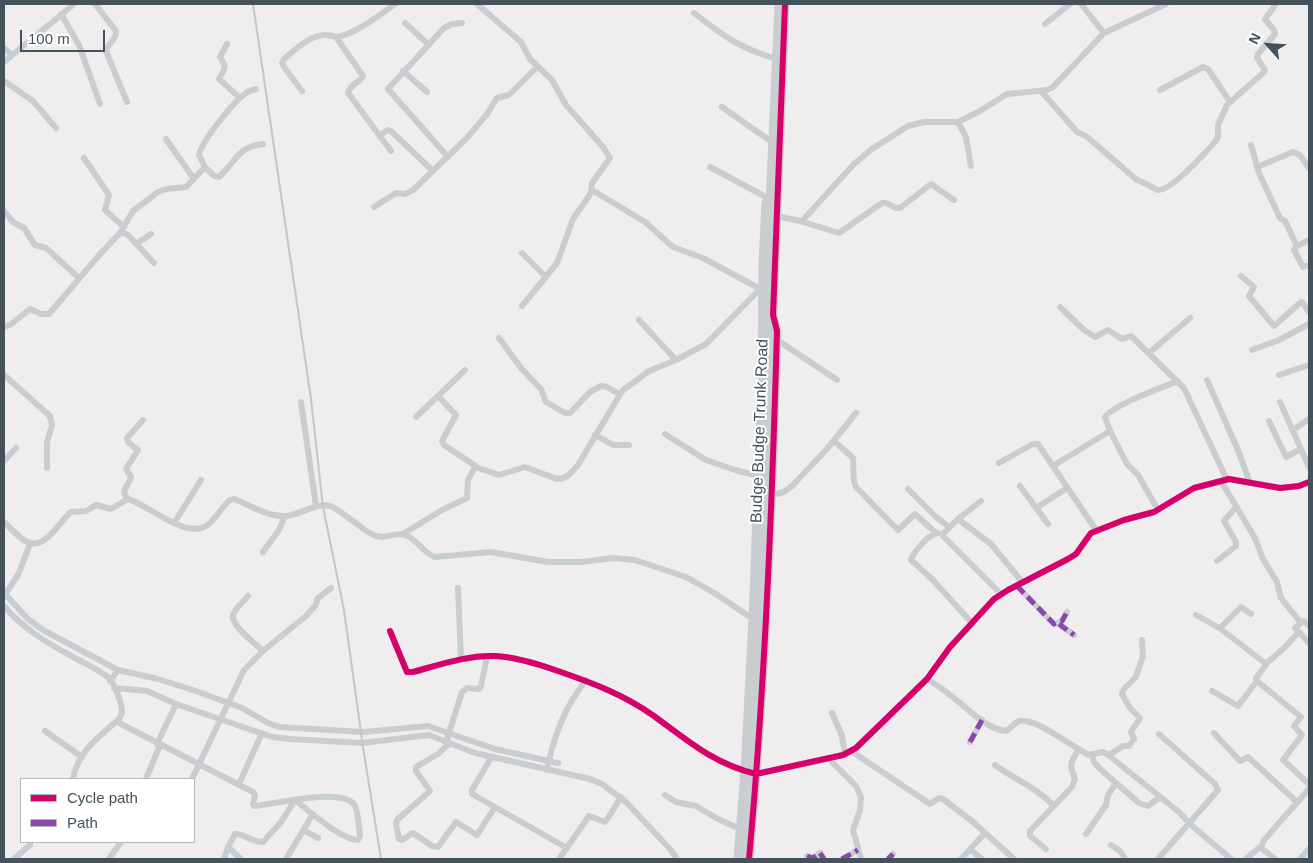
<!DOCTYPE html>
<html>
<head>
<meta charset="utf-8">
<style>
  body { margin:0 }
  #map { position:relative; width:1313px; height:863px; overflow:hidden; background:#efeded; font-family:Arial,sans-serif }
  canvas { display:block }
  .frame { position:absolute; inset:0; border:5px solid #43525c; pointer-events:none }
  .legend { position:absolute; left:20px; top:778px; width:175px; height:65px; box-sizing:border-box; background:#fff; border:1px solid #b4babe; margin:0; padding:6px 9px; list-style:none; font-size:15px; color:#43525c }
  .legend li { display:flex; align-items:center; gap:10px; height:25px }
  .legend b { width:25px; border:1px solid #b4babe }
  .north { position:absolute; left:1243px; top:20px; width:50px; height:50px; -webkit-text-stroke:4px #fff; paint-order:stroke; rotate:296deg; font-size:14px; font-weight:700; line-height:20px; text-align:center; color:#43525c }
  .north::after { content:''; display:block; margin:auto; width:18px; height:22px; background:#43525c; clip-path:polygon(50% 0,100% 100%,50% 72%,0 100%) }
  .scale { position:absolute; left:20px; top:30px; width:85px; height:22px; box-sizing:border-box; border:2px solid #43525c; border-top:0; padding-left:6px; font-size:15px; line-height:18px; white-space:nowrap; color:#43525c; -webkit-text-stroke:4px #fff; paint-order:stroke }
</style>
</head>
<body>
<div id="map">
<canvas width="1313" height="863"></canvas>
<div class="frame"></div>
<ul class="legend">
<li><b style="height:6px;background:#d6006c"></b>Cycle path</li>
<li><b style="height:6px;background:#8e44ad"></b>Path</li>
</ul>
<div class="north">N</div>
<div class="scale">100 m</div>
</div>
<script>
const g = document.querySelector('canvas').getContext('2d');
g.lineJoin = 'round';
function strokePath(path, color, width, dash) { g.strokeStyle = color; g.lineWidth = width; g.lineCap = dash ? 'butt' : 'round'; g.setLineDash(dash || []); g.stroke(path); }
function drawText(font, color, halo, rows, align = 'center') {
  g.font = font + ' Arial,sans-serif'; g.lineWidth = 4; g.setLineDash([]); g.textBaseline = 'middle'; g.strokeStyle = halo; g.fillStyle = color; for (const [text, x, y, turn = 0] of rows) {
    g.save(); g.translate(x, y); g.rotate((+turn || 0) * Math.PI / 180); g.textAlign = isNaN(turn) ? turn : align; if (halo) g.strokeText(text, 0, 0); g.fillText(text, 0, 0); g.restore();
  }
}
strokePath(new Path2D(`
  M95 4 116 31C117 39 108 43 106 51L127 102
  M477 4 521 42 530 59 552 80 566 105 603 147 610 158 592 183 591 193 573 219 557 263 522 306
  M1081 4 1104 33
  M694 13C722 35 738 47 773 58
  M61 14 79 45 100 104
  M405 23 428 44
  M1045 24 1070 4
  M336 37C354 35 380 15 395 4
  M227 44 220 57C228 70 225 66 219 79L240 98
  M4 48 12 55
  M4 62 74 4
  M403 71 427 92
  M4 81 33 101 56 128
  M1160 90 1203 67 1208 69 1230 102
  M302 91 284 67 282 63 284 59C299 47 314 29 336 37L363 76C359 83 350 84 348 93L391 151
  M1041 91 1077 132 1086 136 1137 180C1145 182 1155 190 1158 190 1171 191 1206 152 1215 142L1218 137V125L1227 105 1264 72 1265 70 1257 58 1258 54 1275 34 1274 30 1265 19 1276 4
  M722 107 769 140
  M958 122 966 137 971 166
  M380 135 388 130 391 131 433 171
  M166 139 194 179
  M1251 145 1259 173 1280 218 1285 221 1297 246 1294 250 1303 267 1309 265
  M448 157 388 89 444 28 452 24 462 23
  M84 158 109 195 105 210 124 227
  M205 167 214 176 219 177C236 162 237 147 263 144
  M710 167 766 197
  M1257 167 1293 152 1300 155 1309 168
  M592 190 645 222 673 247 703 258 762 290
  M374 207 396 193 405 194 413 190 466 139 487 114 497 98 509 95 537 67
  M4 211 13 222 24 228 35 245 46 248 79 278
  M776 216 800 221 803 220 853 165 872 149 908 126 924 122H958L980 111 1007 94 1048 90 1053 87 1104 33 1166 4
  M800 221 839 233 882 203C889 201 892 209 900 208L931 184 954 200
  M120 233 133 211 158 192 167 189 186 187 205 167 199 155C202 141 233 102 245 94 248 91 252 90 256 89
  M136 244 151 234
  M1297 246 1309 240
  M522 253 546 277
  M1241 276 1254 287 1249 296 1274 326 1301 302 1303 303 1309 312
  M1060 307 1084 330 1095 337 1108 330 1122 339 1131 336 1184 388 1227 480
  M639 320 676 360
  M4 327 10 325 30 309 41 314H49L101 253 120 233H124L128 235 154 263
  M499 338 521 368 541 389 546 402 565 413H570L590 392 601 386 607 387 619 394
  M777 340 837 380
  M1252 350 1279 340 1309 324
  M1149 353 1190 318
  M465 370 438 396 456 415 442 441 444 445 477 467
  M4 375 50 416 52 425 47 442V468
  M1279 375 1309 365
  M1207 380 1238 450 1250 483
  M301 402 316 506
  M1280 402 1309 467
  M416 417 438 396
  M1269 421 1286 457 1301 449
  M1293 430 1309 419
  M665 434 706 460 735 470 759 476
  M595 435 613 445H629
  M834 441 853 458C854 466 852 481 856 487L898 530 915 514 936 533
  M4 461 16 448
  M999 463 1033 444H1038L1096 530
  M1053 466 1110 431
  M1221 481 1255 538 1263 559 1277 582 1281 598 1301 623 1295 628 1309 643
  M1020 486 1048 524
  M908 489 935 516 949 527
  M772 495 784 492 792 486 827 449 856 413
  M128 499C119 489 129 487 131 477L126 469 138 450 128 442 127 438 143 420
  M981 501 958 519 942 535 1001 594
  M1036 508 1067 488
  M1158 510 1138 475 1127 464 1110 431 1105 417C1115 404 1161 388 1178 381
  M958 519 991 544 1023 583
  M4 522C23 540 33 556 55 530 60 524 65 517 71 512L86 511 96 505 111 509 128 499C147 504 185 539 206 526 216 520 221 507 230 500L235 499C250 506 269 517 286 516 299 515 318 502 330 506 336 507 360 527 368 532 386 543 392 531 405 535 417 539 423 553 435 557L491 552 548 562H582L613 558 635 560 686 577 716 594 753 619
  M174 523 201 480
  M938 533C929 534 914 551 911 560L932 579 971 622
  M403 534 442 510 467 498 468 480 475 467 499 475 525 467 557 479C567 479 572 472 578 465L622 391 649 371 676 360 706 344 760 289
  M263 552 279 530 285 516
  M1217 561 1236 546V542L1224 521 1236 507
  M1017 586 1054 624 1062 621 1067 612
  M458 588 461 659
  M5 594 28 619 43 630 118 670
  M4 596 18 575 30 544
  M248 596C244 601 235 608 233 615 230 625 256 644 263 651
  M4 606C23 629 49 644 75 658 86 664 100 670 109 678 115 685 121 701 122 711 122 715 120 718 117 721L121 724 253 792 255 795 253 804 254 806C275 804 337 788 353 803 358 807 359 829 360 836L358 840C340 839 309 811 295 800L281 822 263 842C251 842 245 834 235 834L228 847 224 859
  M1196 615 1221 629 1266 664
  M1301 623 1304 621 1309 626
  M1059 624 1074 635
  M1220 628 1241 607 1251 614
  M390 631 407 672H413C439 665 467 655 495 656 515 657 535 663 555 670 590 682 623 694 654 716 688 741 714 764 756 774L843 755 856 748 927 679 950 647 994 599 1008 590 1068 559 1076 554 1091 533 1124 520 1154 512 1194 488 1229 479 1280 488 1299 486 1309 482
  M927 679C935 684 943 689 950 695 967 707 985 729 1006 731 1010 729 1014 723 1019 721 1036 717 1073 748 1089 755L1103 752 1107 754 1179 812 1190 824 1231 859
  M110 681 118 670 158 679 196 691 242 708 268 723 279 727 364 732 428 726 495 749 558 763
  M1257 681 1301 717 1294 726 1302 735 1283 760 1309 784
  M114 688 147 691 176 704 272 737 290 739 362 743 429 735 475 753 590 779 602 784 625 801 671 850 677 859
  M1212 691 1238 706 1257 681 1256 678 1268 662 1283 649 1299 632
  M832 713 842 736 845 754
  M45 731 82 757
  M1214 733 1240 761 1248 757 1297 802
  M446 742 462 692 467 688 479 689 481 686 487 657
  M970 742 982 720
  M450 743 438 754 416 767V771L430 791 397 820 396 824 399 839 402 840 413 833 432 846 438 847 456 822 477 835 495 807
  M157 744 176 704
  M851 751 930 804 939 798 943 799 973 822 1014 859
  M1092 755 1094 762 1099 768 1139 803 1148 806 1160 797
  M1109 755 1123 746H1129L1134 739 1131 732 1140 718 1130 708 1122 694 1124 689 1136 677 1143 656 1142 640
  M491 758 472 790V794L567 848
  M829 759 856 786 861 797 860 810 853 830 861 859
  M548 764C556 731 565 707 586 680
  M995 765C1014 779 1037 788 1053 805
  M73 779C77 753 98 737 117 721
  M146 779 160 745
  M192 779 244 670 263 651 306 616 315 606 318 598 331 588
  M239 784 262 733
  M665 795 676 802 696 806 718 819 740 829
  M303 830 318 838
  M1086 834 1106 805 1108 795 1116 783
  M1111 845 1121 852 1125 859
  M228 847 241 859
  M1261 847 1264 840 1309 789
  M970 849 982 859
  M1046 849 1030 836V831L1072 787 1075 779C1069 764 1070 763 1079 749
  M807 856 813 858 820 853 824 859
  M14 859 30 845V842
  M109 859 121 842
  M286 859 313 814
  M559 859 589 816 605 822 608 818 621 797
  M842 859 858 850
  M888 859 893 854
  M961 859 985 833
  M1158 859 1218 790 1215 784 1159 734
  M1246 859 1260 847 1275 859
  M1300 859 1309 849`), '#c9cdcf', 6);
strokePath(new Path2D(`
  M738 859 745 771 753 619 762 382 763 265 766 203
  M749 859C765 684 772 507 777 331L773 315 785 4`), '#c9cdcf', 9);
strokePath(new Path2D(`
  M253 4 311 399 323 507 344 610 363 747 381 859`), '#c4c6c8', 2);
strokePath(new Path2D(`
  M743 859C759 687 763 513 769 340L767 319 769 226 779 4`), '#caced1', 9);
strokePath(new Path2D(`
  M1017 586 1054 624 1062 621 1067 612
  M1059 624 1074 635
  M970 742 982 720
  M807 856 813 858 820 853 824 859
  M842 859 858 850
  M888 859 893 854`), '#8e44ad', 5, [10, 5]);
strokePath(new Path2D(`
  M390 631 407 672H413C439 665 467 655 495 656 515 657 535 663 555 670 590 682 623 694 654 716 688 741 714 764 756 774L843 755 856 748 927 679 950 647 994 599 1008 590 1068 559 1076 554 1091 533 1124 520 1154 512 1194 488 1229 479 1280 488 1299 486 1309 482
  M749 859C765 684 772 507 777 331L773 315 785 4`), '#d6006c', 6);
drawText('16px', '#43525c', '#fff', [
  ["Budge Budge Trunk Road",760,431,-88]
]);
</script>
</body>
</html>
